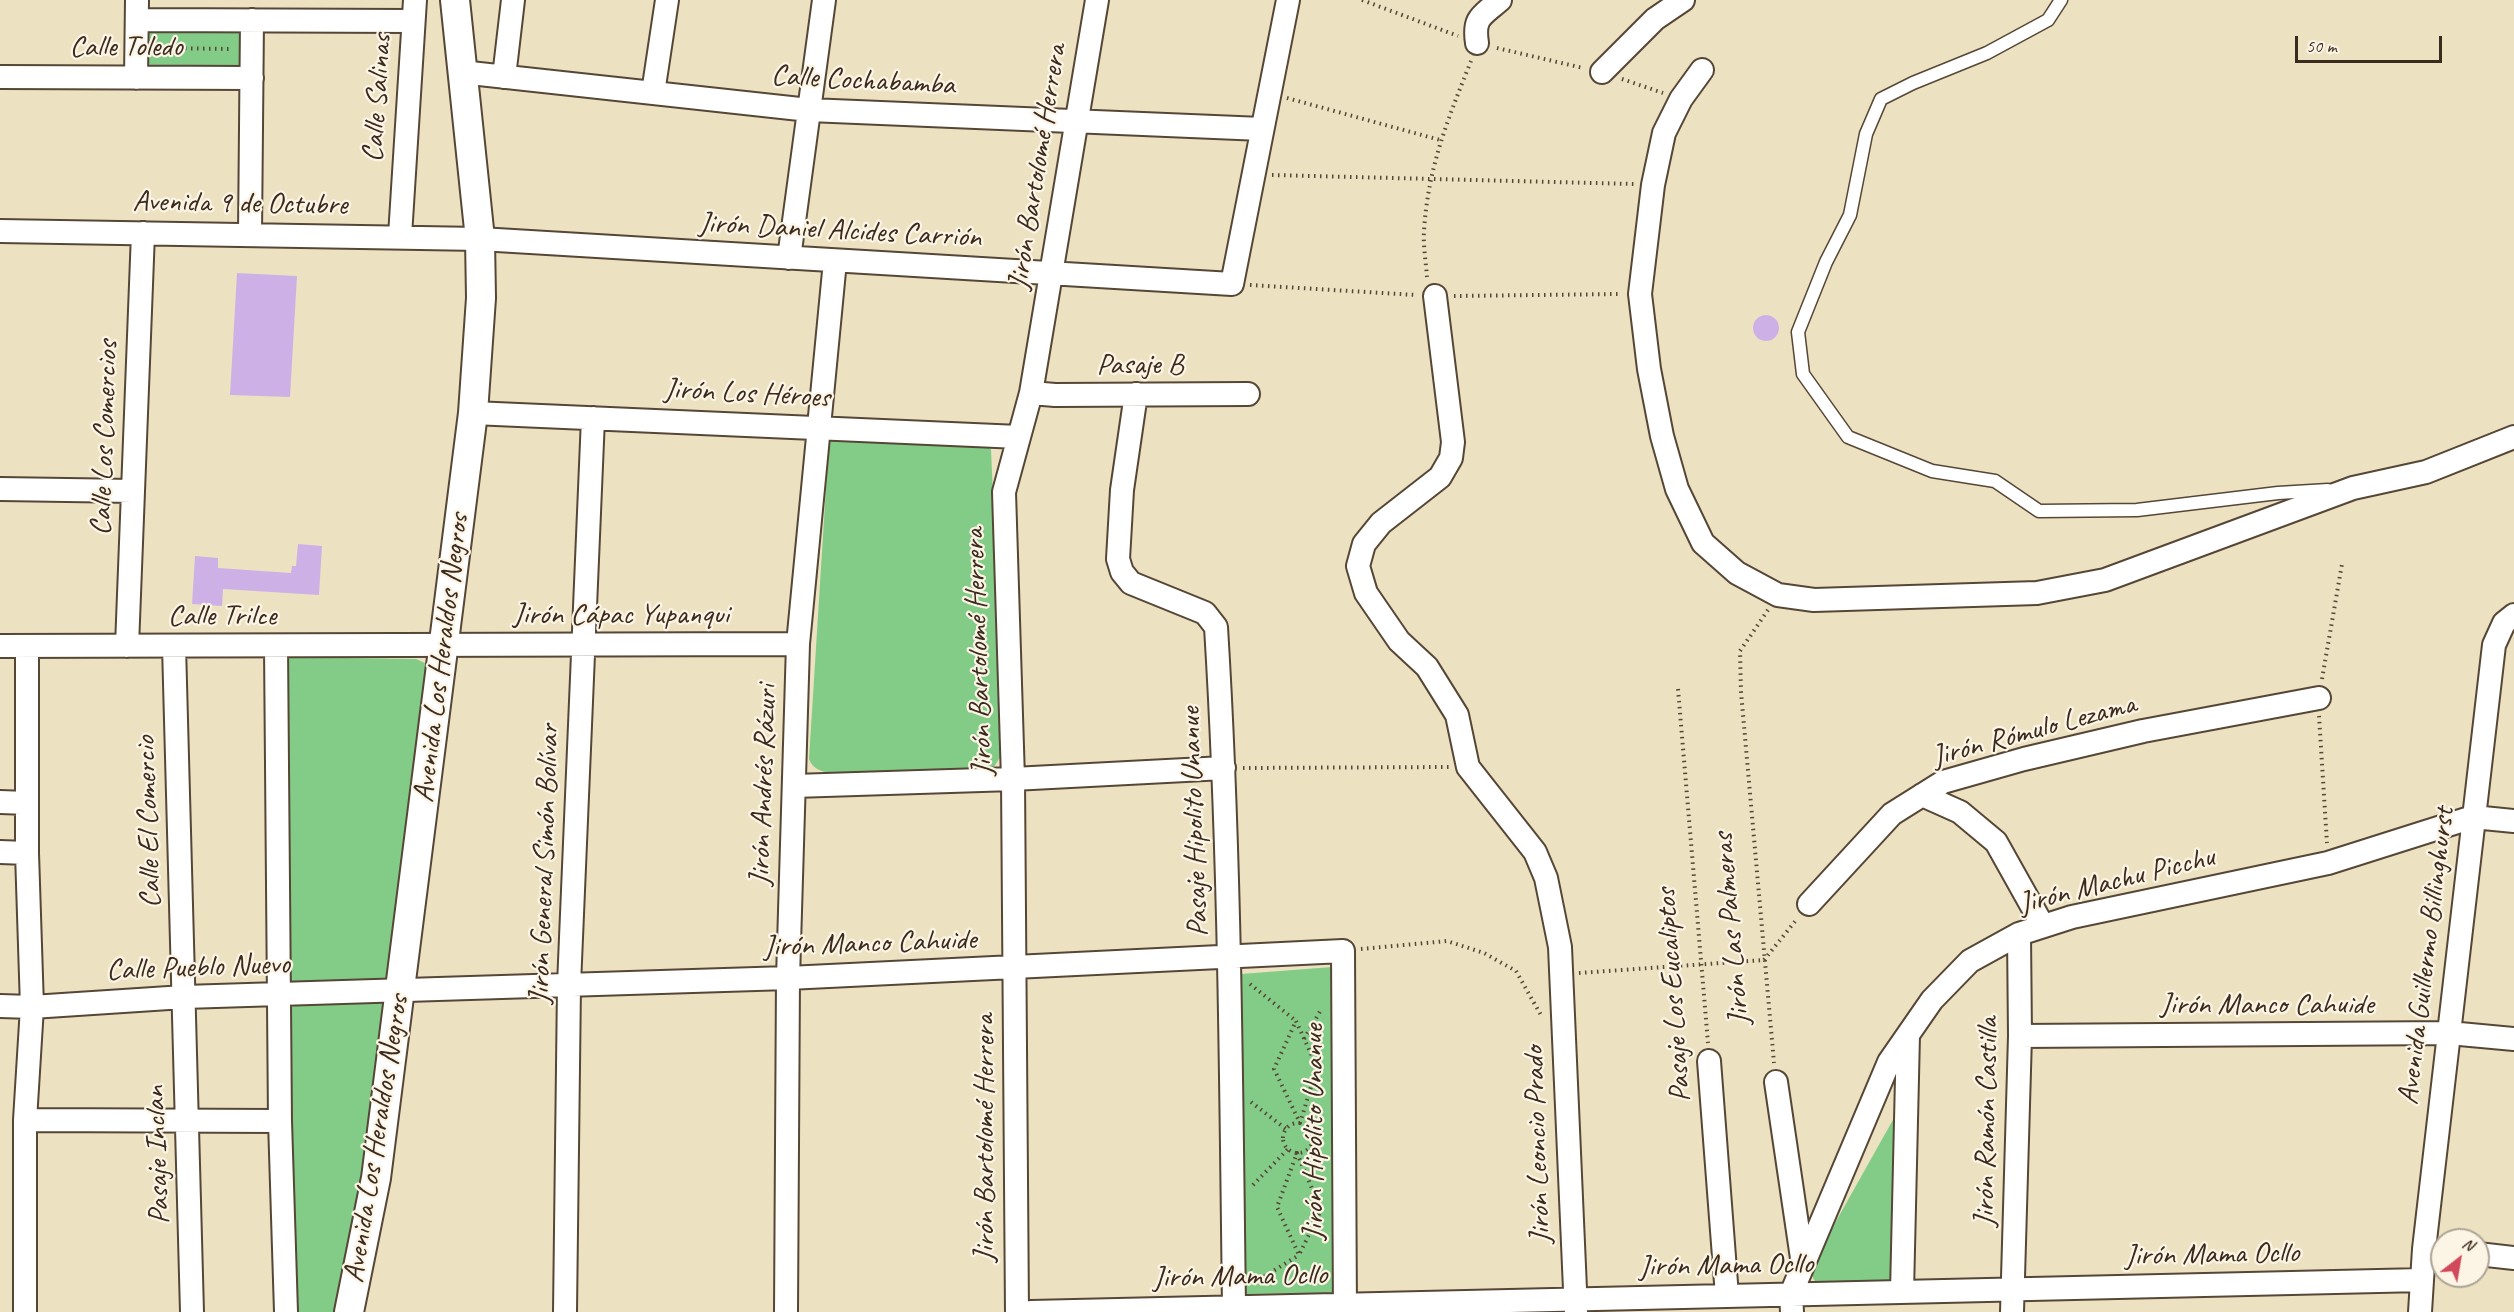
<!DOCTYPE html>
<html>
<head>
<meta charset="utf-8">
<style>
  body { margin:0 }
  #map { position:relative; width:2514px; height:1312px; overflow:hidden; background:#ece2c1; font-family:Caveat,sans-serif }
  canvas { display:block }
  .north { position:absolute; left:2430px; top:1228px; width:60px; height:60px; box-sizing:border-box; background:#fcf5e5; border:2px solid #afa495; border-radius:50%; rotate:31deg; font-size:16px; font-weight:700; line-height:24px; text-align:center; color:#3b2a1e }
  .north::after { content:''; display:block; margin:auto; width:21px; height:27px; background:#d1495b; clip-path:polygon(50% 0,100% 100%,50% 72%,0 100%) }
  .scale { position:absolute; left:2295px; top:36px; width:147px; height:27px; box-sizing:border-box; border:3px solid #3b2a1e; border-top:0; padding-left:8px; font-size:18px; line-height:21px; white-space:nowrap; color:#3b2a1e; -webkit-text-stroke:4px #fcf5e5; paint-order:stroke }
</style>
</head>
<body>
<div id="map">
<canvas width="2514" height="1312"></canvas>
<div class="north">N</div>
<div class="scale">50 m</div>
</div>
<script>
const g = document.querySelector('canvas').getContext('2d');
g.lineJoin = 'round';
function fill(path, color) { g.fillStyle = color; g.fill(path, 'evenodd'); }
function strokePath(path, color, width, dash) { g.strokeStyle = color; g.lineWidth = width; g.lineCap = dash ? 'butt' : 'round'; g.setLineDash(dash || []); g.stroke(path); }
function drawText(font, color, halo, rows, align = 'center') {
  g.font = font + ' Caveat,sans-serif'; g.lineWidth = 4.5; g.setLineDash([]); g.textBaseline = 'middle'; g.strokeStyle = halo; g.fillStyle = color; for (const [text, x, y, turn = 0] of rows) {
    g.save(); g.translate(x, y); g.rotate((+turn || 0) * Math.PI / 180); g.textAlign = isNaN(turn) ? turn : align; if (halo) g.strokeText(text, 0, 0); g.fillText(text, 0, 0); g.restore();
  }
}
fill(new Path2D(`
  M148 28 241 29V69L147 68Z
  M834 436 981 445 991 449 1004 751 994 767 985 770 830 773C820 771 813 769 809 759L829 440Z
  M280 657 416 659 425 663 432 670 394 986 282 991Z
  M1332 967 1338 1293 1245 1294 1241 974Z
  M393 998 343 1312H289L282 1002Z
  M1894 1118 1893 1281 1816 1283 1812 1276V1264Z`), '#83cc88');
fill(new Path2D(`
  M237 273 297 276 290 397 230 395Z
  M1753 328a13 13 0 1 1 26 0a13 13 0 1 1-26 0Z
  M298 544 322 546 319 595 223 589 222 606 192 604 195 556 218 558V568L291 573 292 566H296Z`), '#cdb1e6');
const service = new Path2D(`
  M2061 0 2048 20 1987 53 1913 83 1881 99 1866 134 1850 215 1826 262 1798 332 1803 374 1848 437 1932 471 1995 481 2039 511 2137 510 2278 493 2328 490`);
const minor = new Path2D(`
  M137 20 413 21
  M1477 43C1473 17 1482 16 1500 0
  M1702 70 1681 99 1664 133 1653 185 1640 294 1649 369 1662 436 1677 489 1703 543 1737 573 1778 595 1814 600 2037 593 2105 580 2353 488 2426 472 2514 437
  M461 72 809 110 1262 129
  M1602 72 1655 19 1683 0
  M0 77 252 78
  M504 77 513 0
  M136 78 137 0
  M653 93 667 0
  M0 231 480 239 1232 284 1288 0
  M250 234 252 20
  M400 236 415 0
  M789 258 824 0
  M1435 296 1453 442 1451 458 1440 477 1381 523 1364 544 1358 566 1366 593 1399 641 1427 667 1457 715 1468 767 1535 852 1546 878 1560 947 1576 1312
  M1031 393 1055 395 1248 394
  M1136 394 1122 490 1118 559 1122 572 1131 583 1205 613 1216 627C1230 854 1231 1080 1234 1307
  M473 413 1019 437
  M0 489 133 491
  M0 646 798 644
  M127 646 143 233
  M174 646 192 1312
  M276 646 280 1121 286 1312
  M794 786 1013 779 1224 768
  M1922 795 1960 812 1996 842 2043 926
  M0 802 27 803
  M0 852 27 853
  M1809 904 1892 814 1943 782 2024 759 2143 731 2319 698
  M0 1006 32 1007 184 997 788 978 1343 951 1345 1312
  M2020 1036 2449 1033 2514 1039
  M1709 1061 1727 1296
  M1776 1082 1803 1265
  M25 1120 280 1121
  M2478 1254 2514 1258
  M1902 1292 1908 1035
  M25 1312V1120L32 1007 27 853V646
  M565 1312 569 985 593 418
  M786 1312 788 978 798 644 835 261
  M1017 1312 1013 779 1004 492 1031 393 1097 0
  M1031 1312 2422 1280
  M1792 1312 1791 1294 1889 1062 1932 1000 1970 961 2019 934 2072 917 2328 863 2473 817 2514 821
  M2012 1312 2020 1036 2019 934
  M2420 1312 2424 1249 2494 645 2504 623 2514 615`);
const tertiary = new Path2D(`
  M349 1312 376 1178 473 413 481 298 480 239 455 0`);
strokePath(service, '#564636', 15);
strokePath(minor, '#564636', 26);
strokePath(tertiary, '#564636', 32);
strokePath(new Path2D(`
  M1362 0 1458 36
  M161 48 230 49
  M1497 48 1583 68
  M1622 79 1663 93
  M1287 98 1440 140
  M1272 175 1634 184
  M1427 277C1426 262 1423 246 1424 231 1428 167 1448 119 1471 61
  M1250 285 1416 295
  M1454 296 1620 294
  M1768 610 1740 651 1741 692 1774 1063
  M2322 679 2342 564
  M1678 689 1708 1043
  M2319 716 2327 843
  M1243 768 1449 767
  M1361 949 1447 941 1484 953 1516 971 1542 1017
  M1764 960 1797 919
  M1579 973 1764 960
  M1250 984 1296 1021
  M1296 1021 1317 1067 1300 1123 1274 1069Z
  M1304 1039 1322 1008
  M1251 1102 1286 1129
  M1283 1138a15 15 0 1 1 30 0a15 15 0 1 1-30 0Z
  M1297 1153 1321 1210 1299 1255 1277 1207Z
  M1253 1185 1288 1149
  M1254 1283 1299 1255`), '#564636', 4, [1.5, 4.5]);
strokePath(service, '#fff', 12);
strokePath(minor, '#fff', 22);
strokePath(tertiary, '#fff', 28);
drawText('30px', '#3b2a1e', '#fcf5e5', [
  ["Calle Toledo",126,47],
  ["Calle Cochabamba",863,81,3],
  ["Calle Salinas",378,98,-86],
  ["Jirón Bartolomé Herrera",1038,167,-81],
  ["Avenida 9 de Octubre",240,204,1],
  ["Jirón Daniel Alcides Carrión",840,231,3],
  ["Pasaje B",1140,365],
  ["Jirón Los Héroes",747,394,3],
  ["Calle Los Comercios",105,438,-88],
  ["Jirón Cápac Yupanqui",621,615],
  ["Calle Trilce",222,616],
  ["Jirón Bartolomé Herrera",979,652,-92],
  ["Avenida Los Heraldos Negros",442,658,-83],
  ["Jirón Rómulo Lezama",2034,731,-15],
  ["Jirón Andrés Rázuri",764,785,-88],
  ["Calle El Comercio",149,822,-92],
  ["Pasaje Hipolito Unanue",1195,822,-92],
  ["Jirón General Simón Bolívar",545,864,-88],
  ["Jirón Machu Picchu",2117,881,-14],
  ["Jirón Las Palmeras",1732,929,-95],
  ["Jirón Manco Cahuide",870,944,-2],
  ["Avenida Guillermo Billinghurst",2427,956,-83],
  ["Calle Pueblo Nuevo",198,968,-2],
  ["Pasaje Los Eucaliptos",1674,995,-94],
  ["Jirón Manco Cahuide",2267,1005],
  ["Jirón Ramón Castilla",1987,1122,-89],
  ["Jirón Hipólito Unanue",1314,1132,-90],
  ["Jirón Bartolomé Herrera",985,1138,-90],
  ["Avenida Los Heraldos Negros",377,1139,-81],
  ["Jirón Leoncio Prado",1538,1145,-92],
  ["Pasaje Inclan",158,1155,-92],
  ["Jirón Mama Ocllo",2212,1255,-1],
  ["Jirón Mama Ocllo",1726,1266,-1],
  ["Jirón Mama Ocllo",1240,1277,-1]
]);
</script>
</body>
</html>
